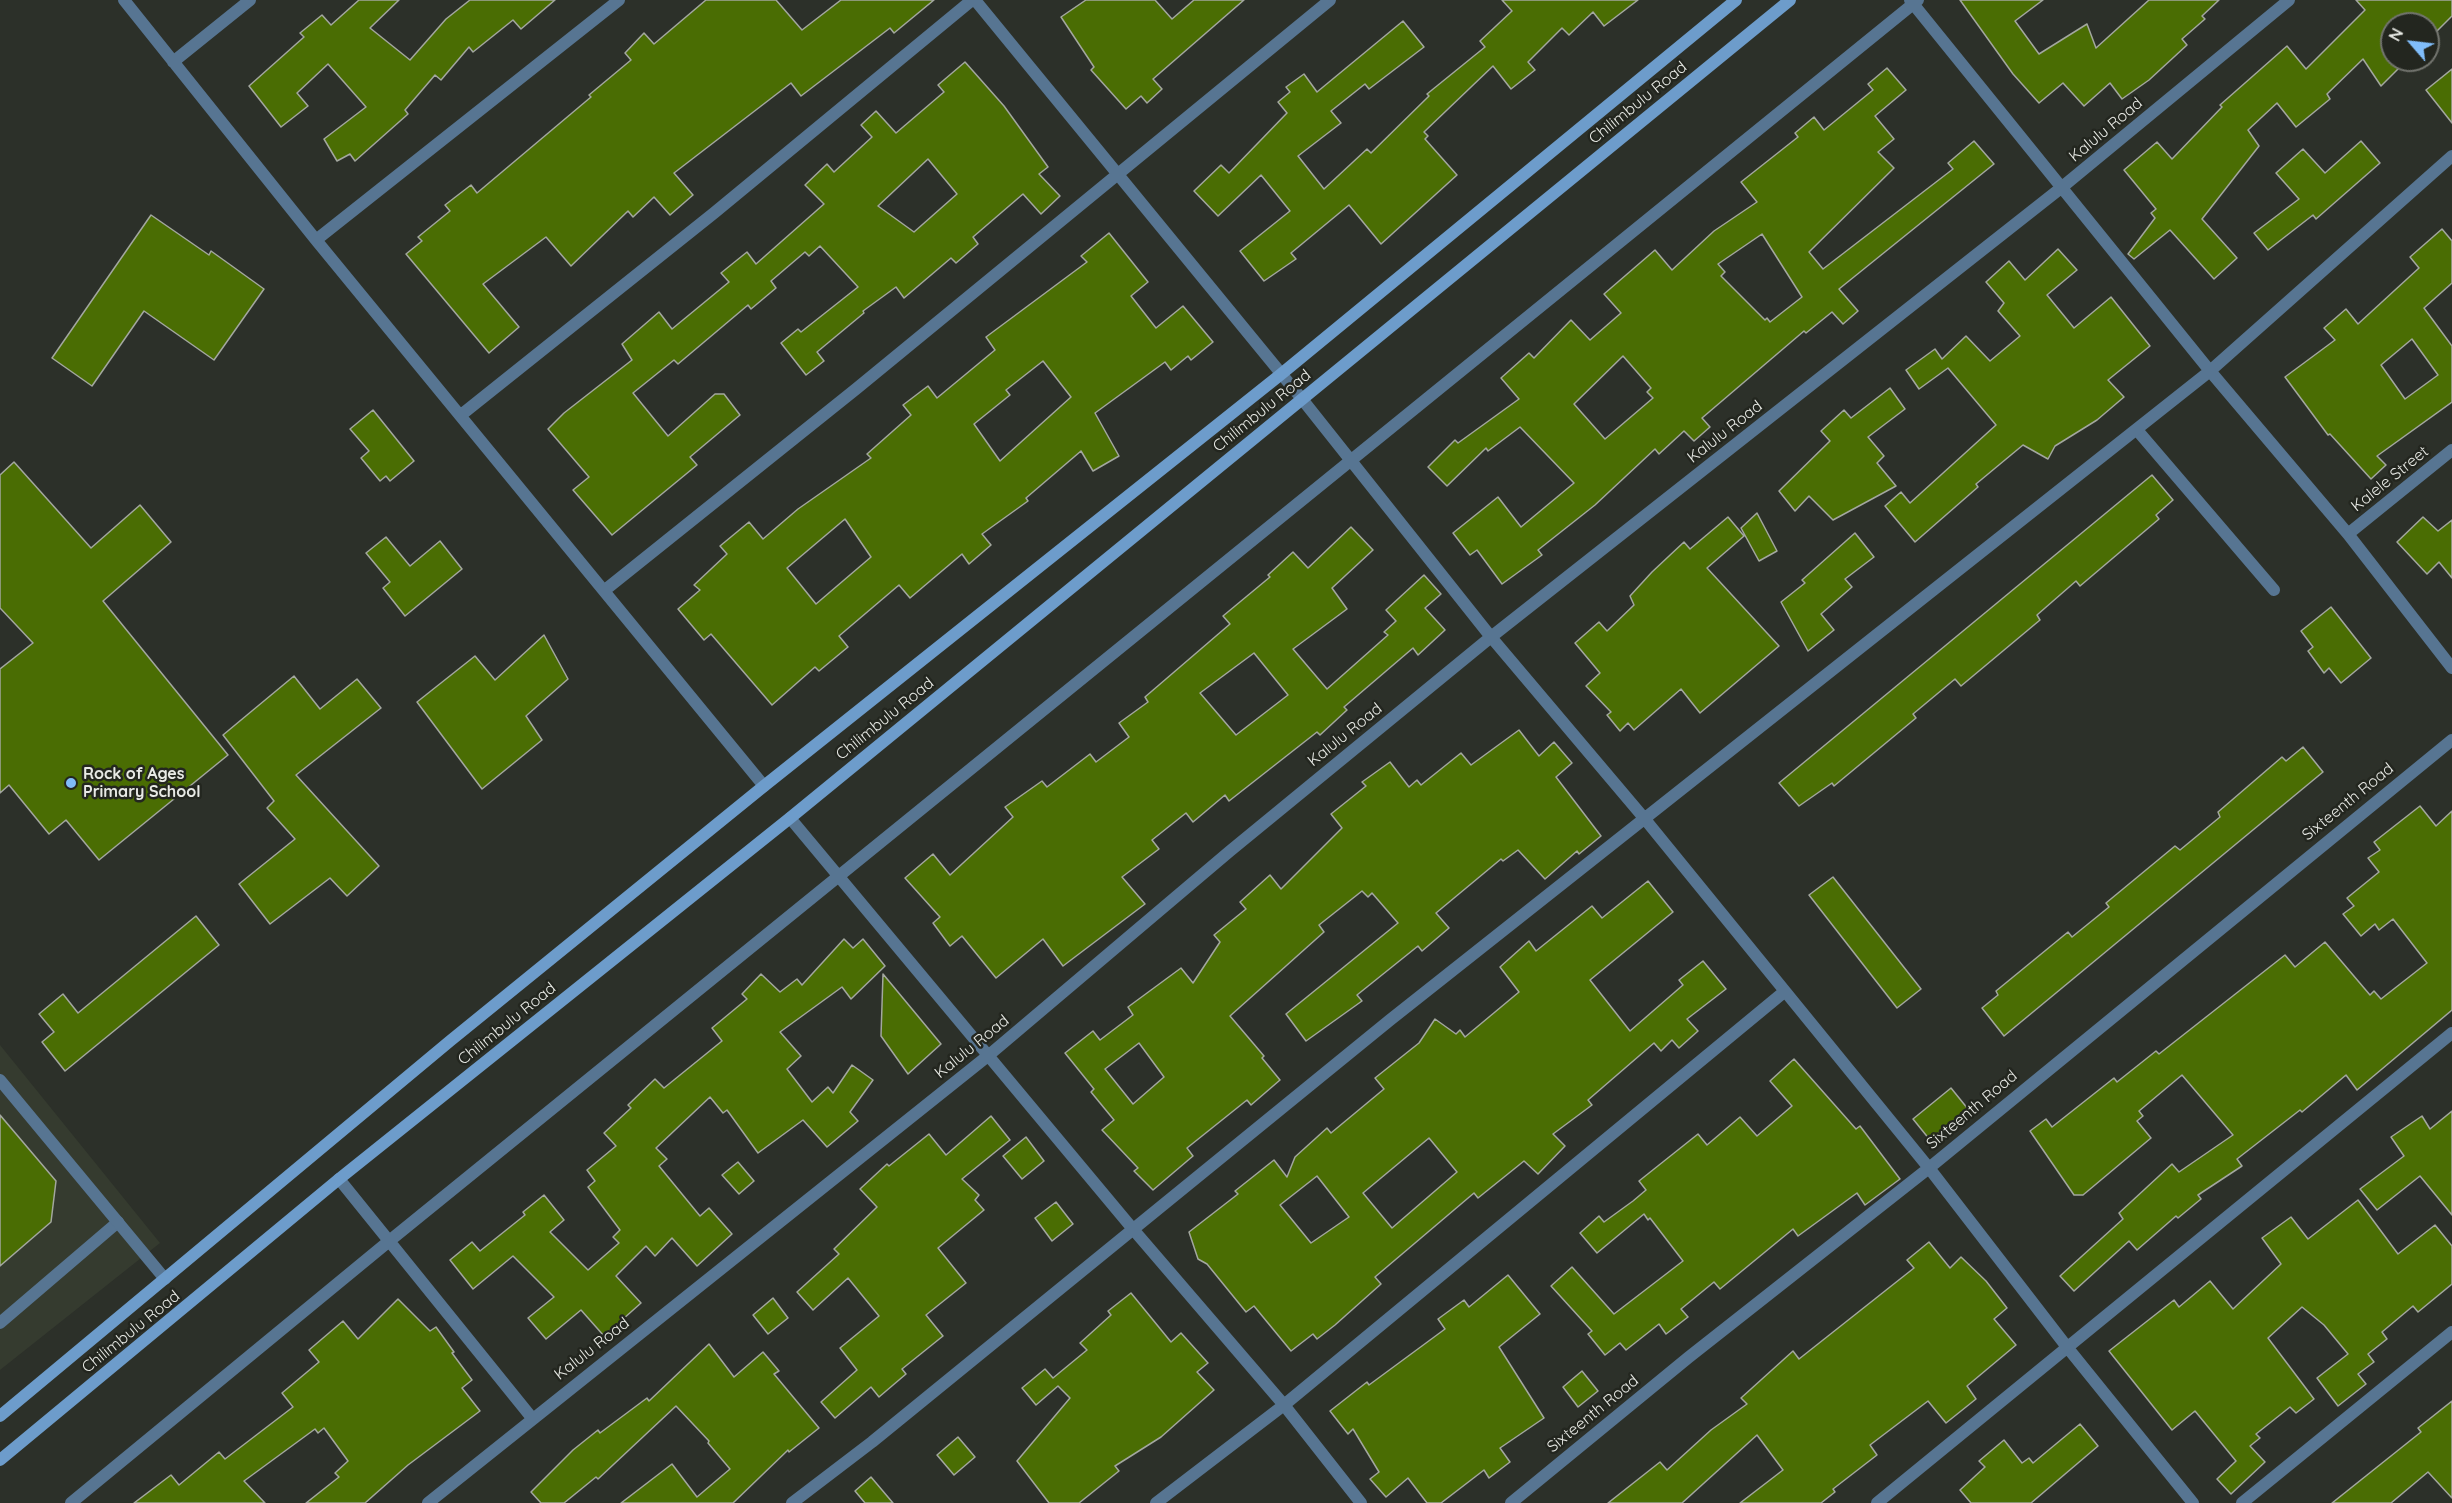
<!DOCTYPE html>
<html>
<head>
<meta charset="utf-8">
<style>
  body { margin:0 }
  #map { position:relative; width:2452px; height:1503px; overflow:hidden; background:#2c3029; font-family:Quicksand,sans-serif }
  canvas { display:block }
  .north { position:absolute; left:2380px; top:12px; width:60px; height:60px; box-sizing:border-box; background:#23261f; border:2px solid #72746e; border-radius:50%; rotate:298deg; font-size:16px; font-weight:700; line-height:24px; text-align:center; color:#e8eae5 }
  .north::after { content:''; display:block; margin:auto; width:21px; height:27px; background:#80bdfa; clip-path:polygon(50% 0,100% 100%,50% 72%,0 100%) }
</style>
</head>
<body>
<div id="map">
<canvas width="2452" height="1503"></canvas>
<div class="north">N</div>
</div>
<script>
const g = document.querySelector('canvas').getContext('2d');
g.lineJoin = 'round';
function fill(path, color) { g.fillStyle = color; g.fill(path, 'evenodd'); }
function strokePath(path, color, width, dash) { g.strokeStyle = color; g.lineWidth = width; g.lineCap = dash ? 'butt' : 'round'; g.setLineDash(dash || []); g.stroke(path); }
function drawText(font, color, halo, rows, align = 'center') {
  g.font = font + ' Quicksand,sans-serif'; g.lineWidth = 5; g.setLineDash([]); g.textBaseline = 'middle'; g.strokeStyle = halo; g.fillStyle = color; for (const [text, x, y, turn = 0] of rows) {
    g.save(); g.translate(x, y); g.rotate((+turn || 0) * Math.PI / 180); g.textAlign = isNaN(turn) ? turn : align; if (halo) g.strokeText(text, 0, 0); g.fillText(text, 0, 0); g.restore();
  }
}
fill(new Path2D(`
  M0 1045 160 1243 0 1370Z`), '#353b2f');
const building = new Path2D(`
  M359 0H399L370 28 410 60 446 19 470 0H555L521 29 513 20 473 52 469 47 441 80 435 75 405 110 408 114 355 161 350 154 337 161 324 139 366 107 328 64 297 93 308 106 281 127 249 86 304 37 300 33 322 15 331 25Z
  M706 0H776L802 30 841 0H934L894 33 890 28 801 96 791 83 674 173 693 195 670 215 654 197 633 217 628 211 571 266 546 237 483 284 519 327 489 353 406 254 422 241 418 237 450 211 445 205 471 185 477 193 591 97 589 95 631 60 625 53 644 33 654 44Z
  M1086 0H1155L1172 19 1194 0H1244L1153 79 1162 89 1147 103 1141 96 1126 109 1091 70 1094 67 1061 17Z
  M1502 0H1638L1604 26 1593 12 1569 35 1562 28 1528 62 1535 70 1511 89 1493 66 1424 132 1428 136 1425 139 1457 175 1381 244 1349 205 1291 253 1296 259 1264 281 1240 251 1290 211 1261 175 1218 216 1194 191 1221 165 1229 173 1287 113 1278 102 1290 92 1286 87 1304 74 1317 92 1403 21 1424 47 1369 89 1365 84 1331 111 1341 123 1298 156 1324 189 1367 149 1371 153 1429 96 1427 94 1485 47 1480 41 1512 11Z
  M1960 0H2043L2015 21 2039 54 2087 24 2096 48 2149 0H2219L2202 16 2205 19 2182 39 2187 45 2149 80 2122 99 2110 83 2084 106 2063 83 2039 103 2013 74Z
  M2356 0H2452V16L2428 40V24H2392V60H2407L2381 86 2363 59 2327 94 2330 99 2296 127 2277 103 2248 130 2259 146 2202 219 2237 258 2214 279 2170 230 2134 259 2128 254 2155 218 2151 213 2156 209 2124 170 2157 142 2172 159 2222 107 2220 105 2287 46 2306 69 2365 10Z
  M965 62 1004 106 1048 167 1039 174 1060 196 1041 214 1023 194 973 237 978 244 956 263 951 258 904 298 896 287 863 311 864 313 817 352 824 361 806 375 781 343 798 329 801 332 858 287 820 246 809 256 805 252 771 281 776 288 751 309 748 305 678 364 674 360 633 393 668 436 715 394H724L740 415 690 457 697 465 612 535 573 490 589 477 548 429 564 413 632 360 622 344 659 312 672 329 729 282 721 273 747 252 756 264 824 204 805 185 827 164 834 172 872 137 861 125 876 111 896 133 944 92 938 85ZM928 159 957 194 914 232 878 206Z
  M1887 68 1906 90 1875 116 1894 139 1878 152 1894 168 1809 252 1823 269 1953 169 1948 163 1974 141 1994 164 1839 289 1858 311 1843 324 1832 312 1806 333 1804 331 1702 418 1710 427 1694 441 1684 431 1659 454 1655 449 1595 505 1538 550 1542 555 1502 584 1477 550 1470 555 1453 533 1498 497 1521 527 1574 483 1520 427 1488 451 1486 448 1447 486 1428 467 1455 440 1458 443 1519 399 1501 378 1529 353 1534 358 1571 320 1590 340 1621 313 1604 294 1655 250 1672 270 1714 231 1757 202 1741 182 1798 137 1795 133 1814 117 1824 130 1873 90 1868 84ZM1762 234 1802 297 1770 322 1767 318 1765 320 1721 276 1725 272 1718 264ZM1623 356 1651 388 1647 392 1653 398 1605 439 1574 404Z
  M2452 69V123L2426 90Z
  M2361 141 2380 163 2316 219 2313 215 2268 250 2254 233 2299 199 2276 173 2303 149 2325 173Z
  M151 215 209 255 211 251 264 289 214 360 144 311 92 386 52 358Z
  M2442 229 2452 241V283L2424 308 2452 346V402L2377 456 2386 465 2371 479 2330 434 2328 435 2285 377 2335 340 2324 328 2346 309 2358 324 2419 268 2410 257ZM2412 339 2438 375 2405 399 2381 365Z
  M1109 233 1148 282 1131 296 1156 328 1183 306 1213 342 1191 360 1188 356 1171 370 1165 362 1095 413 1119 456 1093 471 1081 451 1026 498 1028 501 982 534 991 545 969 564 962 554 910 598 899 585 839 636 848 647 819 671 815 667 772 705 711 634 704 640 678 609 700 590 694 585 727 554 720 546 749 522 763 539 798 509 871 458 867 454 911 415 903 405 928 386 937 398 995 350 986 337 1087 262 1081 256ZM1043 361 1071 397 1000 461 974 424 1010 395 1006 390ZM845 519 871 557 816 604 787 568Z
  M2058 249 2077 270 2047 295 2074 328 2111 297 2150 346 2108 380 2124 397 2097 420 2055 446 2048 459 2023 445 1976 484 1978 487 1915 542 1885 506 1901 492 1910 503 1996 425 1948 368 1919 389 1906 370 1935 349 1942 359 1966 336 1990 361 2020 336 1998 311 2004 303 1986 282 2009 261 2025 280Z
  M1890 388 1905 409 1868 437 1884 456 1877 463 1896 486 1833 520 1809 496 1795 511 1779 491 1830 441 1821 431 1844 410 1851 418Z
  M373 410 414 461 390 481 386 476 380 481 361 458 369 451 350 429Z
  M14 462 91 548 140 505 171 542 103 601 228 755 99 860 66 820 49 834 9 785 0 793V669L33 643 0 608V475Z
  M2152 475 2173 500 2156 515 2159 519 2080 586 2076 581 2037 615 2040 620 1961 686 1955 679 1913 714 1916 718 1834 786 1832 783 1799 806 1779 783Z
  M1757 513 1777 551 1759 561 1741 528Z
  M1728 517 1744 536 1707 568 1779 646 1700 713 1681 689 1634 730 1628 723 1620 731 1607 715 1611 712 1586 686 1600 673 1575 643 1599 622 1607 631 1634 605 1630 596 1652 572 1684 542 1690 549Z
  M2423 517 2438 531 2452 520V578L2439 562 2427 574 2397 542Z
  M1351 527 1373 550 1332 588 1347 609 1293 649 1327 689 1388 635 1384 632 1396 621 1386 610 1424 575 1441 594 1425 608 1445 630 1418 655 1413 648 1344 707 1347 710 1320 735 1317 732 1229 801 1225 795 1193 822 1186 813 1152 840 1159 849 1122 877 1145 904 1063 966 1043 939 996 978 962 936 950 946 933 923 940 917 905 878 933 854 950 875 1013 817 1005 807 1042 781 1047 787 1090 754 1096 762 1129 737 1119 723 1148 702 1145 697 1230 624 1223 616 1270 577 1268 575 1293 552 1308 568ZM1254 653 1288 695 1236 735 1200 693Z
  M1855 533 1874 557 1845 579 1852 587 1821 614 1834 630 1808 651 1781 602 1805 583 1802 580Z
  M386 537 410 566 440 541 462 569 405 616 383 588 390 582 366 553Z
  M2331 607 2371 658 2341 683 2329 668 2324 673 2308 651 2313 647 2301 631Z
  M544 635 568 679 526 716 542 740 482 789 417 702 475 656 495 680Z
  M294 676 320 709 357 679 381 708 296 775 379 866 347 896 330 878 270 924 239 884 295 839 267 808 274 801 223 735Z
  M1519 730 1539 756 1554 742 1572 763 1556 777 1601 836 1579 854 1577 851 1545 879 1518 850 1503 861 1501 859 1436 913 1449 928 1422 951 1418 946 1357 995 1362 1001 1306 1041 1286 1014 1398 923 1372 893 1368 897 1362 891 1319 925 1324 932 1230 1016 1264 1056 1262 1058 1280 1080 1251 1105 1247 1100 1187 1148 1193 1156 1153 1190 1134 1171 1138 1168 1102 1130 1114 1120 1091 1092 1094 1089 1065 1053 1093 1031 1100 1040 1133 1015 1128 1007 1181 968 1193 983 1220 942 1214 935 1246 909 1240 902 1270 875 1281 889 1342 828 1331 814 1366 786 1362 782 1390 762 1409 787 1417 780 1421 785 1461 753 1471 765ZM1139 1043 1164 1077 1133 1104 1105 1069Z
  M2303 747 2323 772 2004 1036 1982 1008 1998 995 1996 991 2068 932 2072 937 2109 907 2106 903 2175 846 2180 850 2220 817 2218 812 2282 757 2286 761Z
  M2420 806 2436 826 2452 811V1010L2357 1090 2346 1075 2302 1112 2300 1110 2237 1159 2242 1166 2198 1195 2201 1199 2178 1218 2176 1216 2137 1250 2129 1241 2074 1291 2060 1276 2123 1219 2119 1213 2172 1164 2179 1172 2233 1135 2182 1075 2139 1111 2143 1116 2137 1121 2151 1138 2083 1195H2074L2030 1131 2046 1119 2052 1127 2114 1078 2117 1082 2156 1051 2159 1054 2285 955 2295 967 2325 942 2370 995 2374 991 2381 999 2427 963 2393 919 2379 930 2375 924 2361 936 2343 914 2354 906 2347 898 2379 872 2368 858 2380 850 2374 842Z
  M1833 877 1921 989 1897 1008 1809 895Z
  M1648 881 1673 912 1590 980 1630 1031 1683 985 1679 980 1703 961 1726 989 1687 1019 1698 1031 1679 1048 1672 1040 1661 1051 1654 1043 1588 1100 1592 1105 1553 1134 1565 1146 1538 1174 1524 1161 1478 1198 1474 1193 1375 1277 1381 1284 1335 1325 1317 1339 1313 1334 1291 1351 1254 1306 1246 1312 1207 1264 1198 1259 1189 1232 1238 1194 1235 1191 1274 1160 1287 1177 1295 1157 1327 1128 1331 1133 1384 1089 1375 1078 1419 1043 1435 1019 1456 1034 1460 1030 1465 1037 1519 992 1500 967 1529 941 1536 951 1592 906 1602 918ZM1429 1138 1457 1172 1392 1228 1363 1193ZM1317 1176 1349 1217 1311 1243 1280 1205Z
  M196 916 219 945 65 1071 42 1042 54 1032 39 1014 63 994 78 1013Z
  M844 939 853 948 863 939 885 966 851 999 842 987 780 1032 801 1056 787 1069 812 1102 828 1087 833 1093 852 1065 873 1080 850 1112 858 1121 827 1147 803 1120 758 1153 727 1110 723 1113 710 1097 656 1148 667 1159 659 1166 700 1216 709 1208 732 1234 697 1266 672 1238 655 1256 646 1246 616 1276 641 1303 604 1336 581 1310 546 1339 528 1318 554 1297 513 1256 473 1289 450 1260 472 1242 480 1251 525 1215 523 1212 544 1195 564 1220 550 1232 588 1270 619 1243 613 1237 620 1230 588 1187 595 1181 587 1170 616 1146 604 1133 631 1108 628 1105 655 1079 664 1088 722 1041 712 1028 747 999 742 994 761 974 780 992 797 979 802 985Z
  M883 974 941 1044 908 1074 881 1036Z
  M1794 1059 1856 1129 1860 1126 1900 1179 1865 1205 1857 1193 1798 1236 1793 1229 1720 1289 1714 1282 1681 1309 1688 1317 1666 1334 1659 1324 1626 1350 1620 1343 1605 1355 1588 1334 1592 1331 1551 1286 1572 1267 1614 1314 1683 1261 1650 1218 1648 1220 1644 1214 1597 1253 1580 1233 1599 1216 1604 1222 1633 1201 1646 1190 1639 1181 1698 1134 1707 1145 1740 1117 1757 1136 1792 1106 1770 1081Z
  M1951 1088 1968 1109 1930 1140 1913 1119Z
  M2452 1111V1215L2420 1176 2377 1210 2360 1189 2404 1156 2391 1137 2422 1116 2430 1129Z
  M0 1115 56 1181 51 1222 0 1266Z
  M991 1116 1010 1140 962 1179 979 1195 975 1200 984 1210 938 1248 966 1283 926 1315 943 1336 902 1369 906 1374 879 1397 871 1387 835 1418 821 1402 857 1370 840 1348 879 1316 848 1278 813 1310 797 1292 839 1254 834 1249 877 1207 860 1189 887 1164 889 1166 929 1134 946 1155Z
  M1026 1137 1044 1161 1022 1179 1003 1156Z
  M738 1162 754 1181 739 1194 722 1175Z
  M2358 1200 2398 1254 2435 1225 2452 1246V1284L2418 1312 2413 1306 2382 1332 2387 1339 2368 1354 2374 1362 2358 1374 2366 1384 2338 1406 2317 1378 2348 1354 2324 1325 2302 1307 2268 1338 2314 1399 2296 1413 2290 1407 2256 1434 2260 1438 2250 1446 2265 1462 2231 1494 2217 1479 2236 1461 2195 1411 2172 1430 2109 1351 2174 1300 2179 1307 2210 1281 2233 1309 2281 1264 2262 1238 2291 1217 2308 1239Z
  M1056 1202 1073 1224 1052 1241 1035 1218Z
  M1929 1242 1950 1268 1961 1257 1986 1281 2007 1308 1994 1319 2016 1345 1967 1386 1976 1399 1946 1423 1928 1401 1870 1445 1877 1455 1833 1489 1835 1492 1821 1503H1740L1783 1470 1757 1435 1682 1503H1608L1660 1462 1667 1470 1711 1430 1747 1404 1741 1398 1793 1351 1799 1359 1914 1268 1907 1260Z
  M1508 1275 1540 1314 1499 1347 1544 1418 1500 1448 1510 1462 1489 1478 1484 1470 1441 1503H1427L1408 1478 1386 1497 1370 1479 1379 1472 1353 1429 1348 1434 1330 1411 1367 1382 1369 1385 1445 1329 1438 1319 1464 1300 1469 1307Z
  M1131 1293 1171 1342 1181 1333 1208 1363 1197 1372 1214 1390 1161 1437 1115 1466 1119 1471 1079 1503H1049L1017 1461 1070 1398 1058 1386 1036 1405 1022 1388 1045 1369 1053 1378 1087 1350 1080 1343 1111 1315 1108 1311Z
  M773 1298 788 1318 768 1334 753 1315Z
  M398 1299 430 1331 436 1327 454 1352 452 1353 472 1380 462 1388 480 1411 408 1465 365 1503H306L339 1477 335 1473 348 1461 324 1428 318 1433 315 1429 244 1481 265 1503H134L171 1475 179 1485 219 1452 225 1459 293 1407 282 1393 319 1362 309 1350 343 1321 358 1339Z
  M709 1344 734 1377 763 1352 779 1371 774 1374 819 1428 789 1452 788 1450 733 1503H621L672 1464 697 1497 730 1469 708 1443 709 1441 676 1406 598 1479 596 1477 564 1503H541L531 1492 573 1450 598 1430 600 1433 647 1398 649 1401Z
  M1582 1371 1598 1391 1578 1407 1563 1387Z
  M2452 1401V1498L2428 1472 2391 1503H2332L2421 1432 2418 1428Z
  M2080 1424 2098 1446 2031 1503H1971L1960 1490 1985 1467 1979 1461 2004 1440 2022 1463 2029 1458 2033 1463Z
  M958 1437 975 1457 954 1475 937 1455Z
  M871 1477 893 1503H865L855 1491Z`);
fill(building, '#4a6d03');
strokePath(building, '#a3a79f', 1.5);
strokePath(new Path2D(`
  M2137 430 2274 590
  M0 1323 118 1222`), '#577592', 12);
strokePath(new Path2D(`
  M124 0 316 240 764 786
  M975 0 1302 399 1491 637 1644 818 1929 1168 2067 1347 2193 1503
  M1910 0 2210 371 2348 534 2452 668
  M173 62 250 0
  M316 240 619 0
  M461 415 714 213 972 0
  M2348 534 2452 450
  M605 590 856 389 1330 0
  M790 818 1132 1228 1284 1405 1361 1503
  M0 1080 165 1279
  M339 1179 532 1418
  M71 1503 388 1242 1918 0
  M428 1503 989 1055 1230 851 1491 637 2061 188 2289 0
  M792 1503 872 1442 1390 1020 2210 371 2452 156
  M1156 1503 1284 1405 1784 992
  M1511 1503 1689 1357 1929 1168 2452 740
  M1877 1503 2452 1033
  M2242 1503 2452 1332`), '#577592', 12);
strokePath(new Path2D(`
  M0 1416 450 1041 764 786 1280 375 1736 0
  M0 1460 339 1179 790 818 1790 0`), '#6d9ccb', 12);
for (const [x, y, r, color] of [
  [71,783,6,"#80bdfa"]
]) { const dot = new Path2D(); dot.arc(x, y, r, 0, 2 * Math.PI); g.fillStyle = color; g.fill(dot); strokePath(dot, '#23261f', 2); }
drawText('16px', '#e8eae5', '#23261f', [
  ["Chilimbulu Road",1638,103,-39],
  ["Kalulu Road",2106,130,-40],
  ["Chilimbulu Road",1262,411,-39],
  ["Kalulu Road",1725,432,-38],
  ["Kalele Street",2390,479,-39],
  ["Chilimbulu Road",885,719,-39],
  ["Kalulu Road",1345,735,-39],
  ["Sixteenth Road",2348,802,-39],
  ["Chilimbulu Road",507,1024,-39],
  ["Kalulu Road",972,1047,-39],
  ["Sixteenth Road",1972,1110,-40],
  ["Chilimbulu Road",131,1332,-39],
  ["Kalulu Road",592,1349,-38],
  ["Sixteenth Road",1593,1414,-39]
]);
drawText('bold 16px', '#e8eae5', '#23261f', [
  ["Rock of Ages",83,774],
  ["Primary School",83,792]
], 'left');
</script>
</body>
</html>
